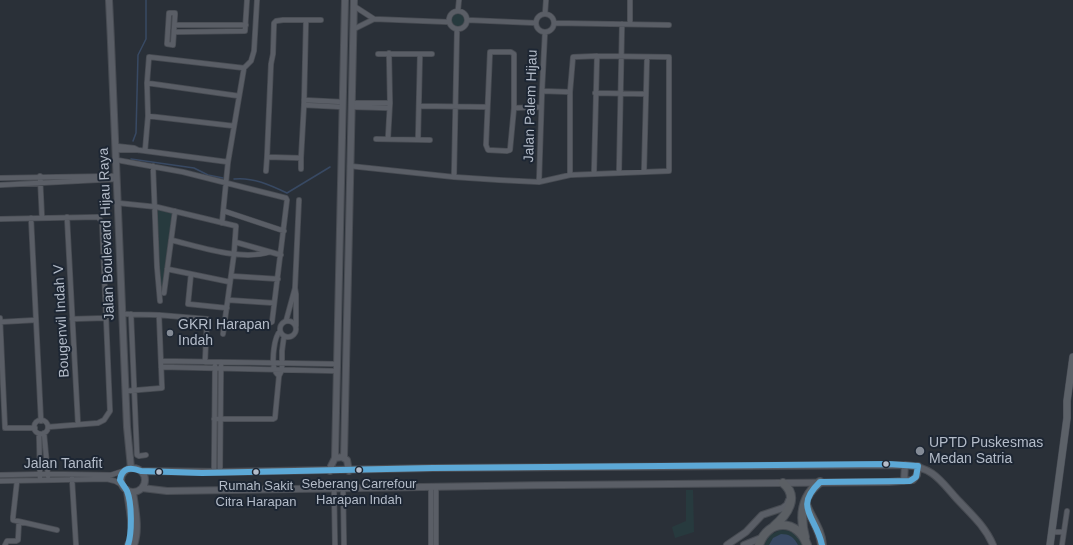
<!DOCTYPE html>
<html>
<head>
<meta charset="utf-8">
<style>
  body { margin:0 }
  canvas { display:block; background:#2a3038 }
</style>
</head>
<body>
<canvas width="1073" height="545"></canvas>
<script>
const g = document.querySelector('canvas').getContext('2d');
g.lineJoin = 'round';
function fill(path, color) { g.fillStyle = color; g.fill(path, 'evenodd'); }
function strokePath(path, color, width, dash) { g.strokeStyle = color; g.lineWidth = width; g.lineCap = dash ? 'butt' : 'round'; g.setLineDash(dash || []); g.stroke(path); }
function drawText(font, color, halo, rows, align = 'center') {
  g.font = font + ' Arial,sans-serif'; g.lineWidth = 4; g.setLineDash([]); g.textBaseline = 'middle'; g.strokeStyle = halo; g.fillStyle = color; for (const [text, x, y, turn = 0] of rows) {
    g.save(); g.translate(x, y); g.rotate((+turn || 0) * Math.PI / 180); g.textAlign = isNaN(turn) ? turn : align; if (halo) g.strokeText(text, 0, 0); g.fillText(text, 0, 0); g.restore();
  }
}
fill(new Path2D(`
  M449 20a9 9 0 1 1 18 0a9 9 0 1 1-18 0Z
  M157 209 172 212 171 237 163 288 162 289 161 288Z
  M686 490H693L694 532 675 538 672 527 686 521Z
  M780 530C791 530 798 534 802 545H798L796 541 770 542 769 545H764L770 535Z`), '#273a3e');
fill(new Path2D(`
  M781 534C789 534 794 537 798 545H769L773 538Z`), '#384963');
strokePath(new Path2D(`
  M133 141 136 133 138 55 146 39V0
  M131 159 194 168 208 175 223 178
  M234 179C253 177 270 185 287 193L330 167`), '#384963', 1.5);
const minor = new Path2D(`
  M354 6 374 19
  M458 10 459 0
  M449 20a9 9 0 1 1 18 0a9 9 0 1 1-18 0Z
  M169 13H175V15L173 45 167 44Z
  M545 14 546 0
  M536 23a9 9 0 1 1 18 0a9 9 0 1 1-18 0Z
  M283 20H306L304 105 301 158 267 157 271 64 273 54 274 23 276 21Z
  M306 20H321
  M467 20 536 23
  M554 23 669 25
  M630 24V0
  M175 25H246
  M354 29 374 19 448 22
  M175 32 245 31 247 0
  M490 52H511L514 54V108L510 150 507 151 488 150 486 145Z
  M378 54H432
  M147 83 239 96
  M542 91 570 92
  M595 93 646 94
  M304 100 343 102
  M352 103H390
  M304 105 343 107
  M419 106 487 107
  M352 107 389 108
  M514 108 541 107
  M148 116 234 126
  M388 138 390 103 389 53
  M376 139 430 140
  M418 140 420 54
  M116 146 134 148 138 150
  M116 150H138L228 162
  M145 151 148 116 147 83 149 57 244 68
  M117 160 183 172 286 198 287 200 272 322 269 323 225 325
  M153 166 157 267 160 301
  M350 166 454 177 499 180 539 182 570 175 669 171V57L597 56 573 57 570 92V175
  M301 169V158
  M266 171 267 157
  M644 172 647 57
  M594 173 597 56
  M619 173 622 24
  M40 176 42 218
  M454 177 457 30
  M0 178 115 176
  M539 182 542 91 545 32
  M0 185 117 179
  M118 203 157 207 236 226 234 254 223 334
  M224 211 284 231
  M67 217 78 424
  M31 218 41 421
  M0 219 98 217 102 222 110 411 104 420 98 423 48 427
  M222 223 228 162 244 68 251 61 254 51 257 0
  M171 240C201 247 240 261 270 252
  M235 242 281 255
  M167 269 230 282
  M191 274 188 304 227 308
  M231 276 278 279
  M164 293 175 211
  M228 300 274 303
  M122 314 159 315 162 388 126 391
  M131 314 137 455 139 456 146 455
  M159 315 207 319 205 362
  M0 318 5 428H35
  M72 319 106 318
  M280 329a8 8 0 1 1 16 0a8 8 0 1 1-16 0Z
  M286 321 295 288
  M0 322 36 320
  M296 326V294L295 288 299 200
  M161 361 337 364
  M161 367 337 371
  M279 376C277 374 274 371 274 368 272 359 274 337 280 331
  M214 419H273L275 418 279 376 282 370V351L284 336
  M34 427a7 7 0 1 1 14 0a7 7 0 1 1-14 0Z
  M44 433 48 476
  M39 434 40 477
  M214 472 215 366
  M220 472 221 366
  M0 475 48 474 111 475 126 470
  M72 479 76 545
  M0 481 107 479 115 481 122 485
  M17 481 13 517V520L57 530
  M334 487 335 545
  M343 487 344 545
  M1052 532H1063
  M5 545 7 541H16L18 540 19 522
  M431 545V486
  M436 545V486
  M1062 545 1067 511`);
const tertiary = new Path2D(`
  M109 0C116 142 121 284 127 427L131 468
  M344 457 354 0
  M335 458 345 0
  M121 480a12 12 0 1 1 24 0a12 12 0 1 1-24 0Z
  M141 471 220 472 433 468 905 465C933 467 940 480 957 499 971 514 985 526 993 545
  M330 471 331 466 335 458 342 457 347 460 349 471
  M904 481 905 465
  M142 488 167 491C408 486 648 484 889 482L913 480 917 475 918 466
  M127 490C128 504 136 533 128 545
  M133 492C135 508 140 529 134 545
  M727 545 746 532 762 515 783 508 787 505 789 500
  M744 545 761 538`);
const primary = new Path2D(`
  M1050 545 1067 418V401L1073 357`);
const trunk = new Path2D(`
  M805 502C810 517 821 529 822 545
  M774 526C787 515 800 497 783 483
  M805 537C799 515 802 496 820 482
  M759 545C768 518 798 519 807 545`);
strokePath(minor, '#484c53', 6);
strokePath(tertiary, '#484c53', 8);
strokePath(primary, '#484c55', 8);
strokePath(trunk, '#474c53', 10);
strokePath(minor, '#5a5e66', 4.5);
strokePath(tertiary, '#5a5e66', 6);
strokePath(primary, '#5c6168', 7);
strokePath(trunk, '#5b5f64', 8);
strokePath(new Path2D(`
  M128 545C132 533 132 503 127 491 125 487 122 484 120 480 122 467 131 467 141 471L202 473 433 468 889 464 918 466 916 477 910 481 820 482C793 508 816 516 822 545`), '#5ca8d6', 6);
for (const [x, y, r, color] of [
  [170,333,4,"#848b96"],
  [920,451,5,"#848b96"],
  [886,464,3.5,"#b4bcc9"],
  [359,470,3.5,"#b4bcc9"],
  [159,472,3.5,"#b4bcc9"],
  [256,472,3.5,"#b4bcc9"]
]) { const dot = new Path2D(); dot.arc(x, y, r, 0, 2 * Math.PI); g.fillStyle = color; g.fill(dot); strokePath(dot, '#1d2633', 1.5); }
drawText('13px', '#b4bcc9', '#1d2633', [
  ["Seberang Carrefour",359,484],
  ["Harapan Indah",359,500],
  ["Rumah Sakit",256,486],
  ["Citra Harapan",256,502]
]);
drawText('14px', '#b4bcc9', '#1d2633', [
  ["Jalan Palem Hijau",531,106,-88],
  ["Jalan Boulevard Hijau Raya",107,234,-92],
  ["Bougenvil Indah V",62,321,-93],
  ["Jalan Tanafit",63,464]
]);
drawText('14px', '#b4bcc9', '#1d2633', [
  ["GKRI Harapan",178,325],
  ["Indah",178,341],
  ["UPTD Puskesmas",929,443],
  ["Medan Satria",929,459]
], 'left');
</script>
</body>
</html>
